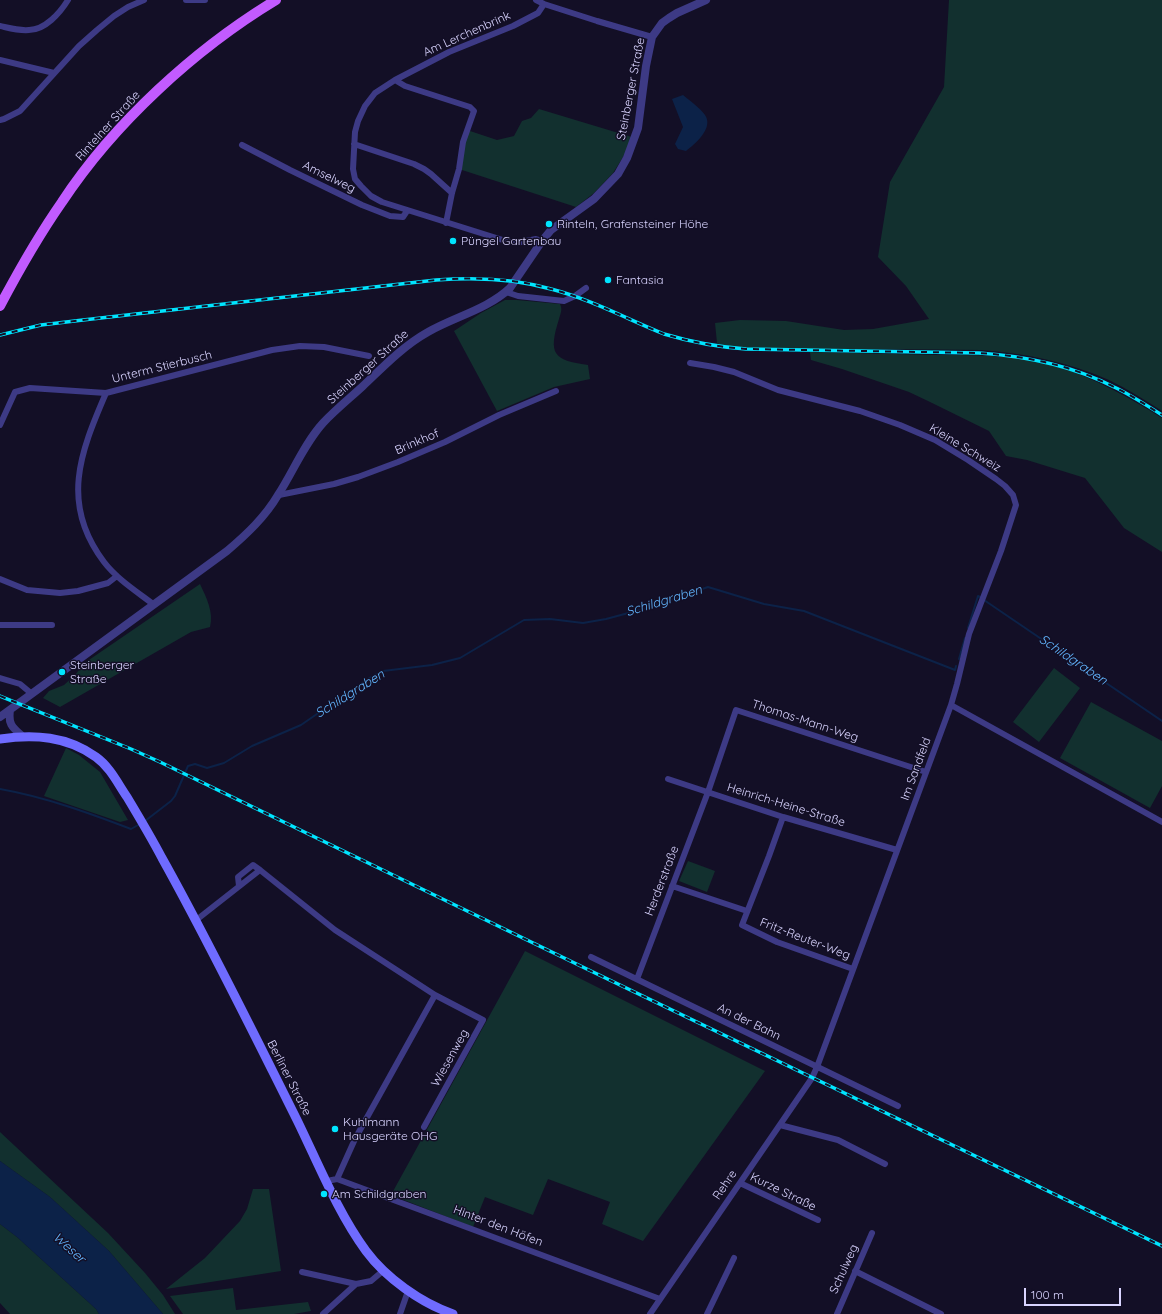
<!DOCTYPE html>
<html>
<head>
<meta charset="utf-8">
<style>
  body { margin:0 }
  #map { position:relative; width:1162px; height:1314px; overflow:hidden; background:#130f26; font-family:Quicksand,sans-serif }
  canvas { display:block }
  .scale { position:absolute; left:1024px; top:1288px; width:97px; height:18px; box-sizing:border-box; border:2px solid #d9d4ff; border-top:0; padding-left:5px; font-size:12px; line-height:14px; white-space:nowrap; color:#d9d4ff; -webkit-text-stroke:3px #130f26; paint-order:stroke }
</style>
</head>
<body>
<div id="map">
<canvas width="1162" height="1314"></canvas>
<div class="scale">100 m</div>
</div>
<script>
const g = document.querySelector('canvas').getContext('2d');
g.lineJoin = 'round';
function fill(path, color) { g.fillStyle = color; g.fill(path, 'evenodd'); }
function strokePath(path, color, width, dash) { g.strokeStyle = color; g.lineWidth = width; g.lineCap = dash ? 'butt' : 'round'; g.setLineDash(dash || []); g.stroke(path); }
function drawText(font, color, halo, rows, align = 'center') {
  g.font = font + ' Quicksand,sans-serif'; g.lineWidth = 3; g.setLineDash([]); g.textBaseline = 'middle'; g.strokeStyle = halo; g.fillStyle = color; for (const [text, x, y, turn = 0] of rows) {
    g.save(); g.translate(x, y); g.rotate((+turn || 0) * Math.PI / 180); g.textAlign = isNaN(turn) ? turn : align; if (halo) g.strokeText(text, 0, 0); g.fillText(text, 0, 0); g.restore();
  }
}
fill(new Path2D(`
  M949 0H1162V411C1145 400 1127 389 1109 380 1069 362 1024 353 981 350 919 349 857 349 795 349 776 349 732 351 717 343L715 323 740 320 786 321 844 330 873 329 929 319 906 286 878 257 890 182 944 87Z
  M539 109 635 138 613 173 594 193 576 207 459 169 467 130 497 140 514 136 522 121 531 118Z
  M505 300H517L560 304C563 310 560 314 559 319 548 354 553 360 588 365L590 379 554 387 497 411 454 331 481 313Z
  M810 352C853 353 895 354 938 355 978 355 1020 355 1058 367 1095 378 1130 398 1162 418V552L1124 528 1085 478 1027 460 1006 456 989 431 928 401 909 392 842 369 811 360Z
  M200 584C206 597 214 612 210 627L191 632 60 707 43 698 49 691 64 685 76 674 83 664Z
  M1054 668 1080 688 1039 742 1013 722Z
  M1091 702 1162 741V786L1150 808 1060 758Z
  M66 748 79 755 100 772 128 820 120 822 44 796Z
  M688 861 715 871 707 892 679 881Z
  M525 951 765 1071 643 1241 602 1224 610 1202 548 1179 533 1215 485 1197 473 1227 391 1195Z
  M0 1132 108 1233 145 1273 163 1295 175 1314H163L109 1251 50 1197 0 1161Z
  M253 1189H269L281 1271 166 1289 205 1258 240 1221 247 1209Z
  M0 1224 17 1237 96 1309 99 1314H10L0 1303Z
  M233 1288 236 1310 308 1302 311 1311 294 1314H183L170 1296Z`), '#12302f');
fill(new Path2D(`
  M683 95C690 101 699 107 705 115 714 128 695 144 686 151L678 149 675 144 683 127 672 99Z
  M0 1161 50 1197 109 1251 163 1314H99L96 1309 17 1237 0 1224Z`), '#0c2248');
strokePath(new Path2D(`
  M984 600 1162 721
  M968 628 978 596 980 597
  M959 659 965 638
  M0 789C45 797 89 813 131 829L140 824
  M145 821 171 801 175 796 188 766 195 764 207 768 224 763 252 746 301 725 366 680 383 671 432 665 460 658 524 620 550 619 583 623 606 619 647 608 708 587 764 604 804 611 955 670 956 666`), '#0c2248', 2);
strokePath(new Path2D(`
  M186 0H205
  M536 0 544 4 597 21 652 37
  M0 26C9 28 19 31 29 30 45 30 60 13 68 0
  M0 60 54 73
  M395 80 405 86 470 107 474 111 463 142 459 169 452 193 446 223
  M0 120 4 119 20 111 79 46 97 30 114 16 128 7 144 0
  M354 144 414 164 424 169 431 174 452 193
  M242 145 290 170 362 205 390 216 403 217 407 211
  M542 241 536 239 516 243 506 241 382 202 371 196 361 186 355 179 353 169 355 132 358 121 365 106 375 93 395 80 449 52 513 26 538 13 544 4
  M506 292 518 296 564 301 575 296 586 288
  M690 363 714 367 734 372 778 390 860 411 900 425 935 440 968 460 996 479 1005 486 1013 495 1016 505 1001 551 969 634 957 684 951 705
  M0 425 15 392 30 388 106 393
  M279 495 334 484 358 477 398 462 445 442 499 415 556 391
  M0 579 27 590 60 593 78 591 108 583 117 576
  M153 604C136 591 117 579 104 562 60 504 80 453 106 393L272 350 300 346 324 347 369 356
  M0 625H52
  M0 678 20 684 32 694
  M668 779 783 817 897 850
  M783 817 769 856 742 925 777 942 853 969
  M239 886 238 877 253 865 260 870
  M672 886 747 911
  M195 921 260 870 335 930 435 995 355 1139 337 1179
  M591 957 898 1106
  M637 979 708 792 736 710 926 772
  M780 1125 838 1140 885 1164
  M424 1127 483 1020 435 995
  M327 1181 337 1179 660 1299
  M740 1183 818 1220
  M855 1271 941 1314
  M302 1272 356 1284
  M323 1314 356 1284 371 1281 384 1270
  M400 1314 408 1291
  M650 1314 812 1078 817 1067 951 705 1162 822
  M707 1314 734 1258
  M837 1314 872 1233`), '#3d3a85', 6);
strokePath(new Path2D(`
  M10 710C8 724 12 727 22 736
  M0 717 227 551C247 534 265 517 278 495 293 472 304 444 323 423 335 410 350 398 363 386 383 367 403 346 428 332 454 317 488 309 510 288L542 241 551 230 594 199 618 174 627 158 638 128 646 66 652 37 662 23 669 18 677 13 706 0`), '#3d3a85', 8);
strokePath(new Path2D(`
  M0 739C34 734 67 736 96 757 110 767 118 784 127 797 139 817 151 837 162 858 210 944 253 1032 297 1120 318 1163 338 1213 366 1251 386 1278 421 1303 453 1314`), '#6f6bff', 9);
strokePath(new Path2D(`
  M0 306C19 270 39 235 62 202 114 123 195 49 276 0`), '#c25bff', 10);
const rail = new Path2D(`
  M0 335 41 325 83 320 436 280C475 277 513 278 551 289 590 299 627 319 664 334 691 342 718 347 746 349L979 353C1026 356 1071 365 1114 387 1131 395 1146 405 1162 415
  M0 696 131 749 160 762 593 972 1162 1246`);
strokePath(rail, '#00e5ff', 3.5);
strokePath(rail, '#130f26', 2, [6]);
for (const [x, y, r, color] of [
  [549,224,4,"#00e5ff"],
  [453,241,4,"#00e5ff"],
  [608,280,4,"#00e5ff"],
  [62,672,4,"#00e5ff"],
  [335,1129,4,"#00e5ff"],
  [324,1194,4,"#00e5ff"]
]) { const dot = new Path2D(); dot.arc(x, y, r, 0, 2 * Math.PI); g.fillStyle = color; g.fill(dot); strokePath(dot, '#130f26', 1.5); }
drawText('12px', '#d9d4ff', '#130f26', [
  ["Am Lerchenbrink",467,34,-24],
  ["Steinberger Straße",631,89,-79],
  ["Rintelner Straße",108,126,-48],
  ["Amselweg",329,177,26],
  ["Unterm Stierbusch",162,367,-14],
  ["Steinberger Straße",368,367,-42],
  ["Brinkhof",417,442,-23],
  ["Kleine Schweiz",965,448,31],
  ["Thomas-Mann-Weg",805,721,18],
  ["Im Sandfeld",916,769,-70],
  ["Heinrich-Heine-Straße",786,805,17],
  ["Herderstraße",662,881,-69],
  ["Fritz-Reuter-Weg",805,939,21],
  ["An der Bahn",749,1022,26],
  ["Wiesenweg",450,1058,-61],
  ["Berliner Straße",289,1078,63],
  ["Rehre",725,1185,-56],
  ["Kurze Straße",783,1192,26],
  ["Hinter den Höfen",498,1226,21],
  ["Schulweg",844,1269,-66]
]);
drawText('12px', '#d9d4ff', '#130f26', [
  ["Rinteln, Grafensteiner Höhe",557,224],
  ["Püngel Gartenbau",461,241],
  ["Fantasia",616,280],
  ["Steinberger",70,665],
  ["Straße",70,679],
  ["Kuhlmann",343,1122],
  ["Hausgeräte OHG",343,1136],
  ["Am Schildgraben",332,1194]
], 'left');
drawText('italic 13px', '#62b6ff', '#130f26', [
  ["Schildgraben",664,601,-17],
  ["Schildgraben",1073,660,34],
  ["Schildgraben",350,694,-32],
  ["Weser",69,1248,42]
]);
</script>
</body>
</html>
